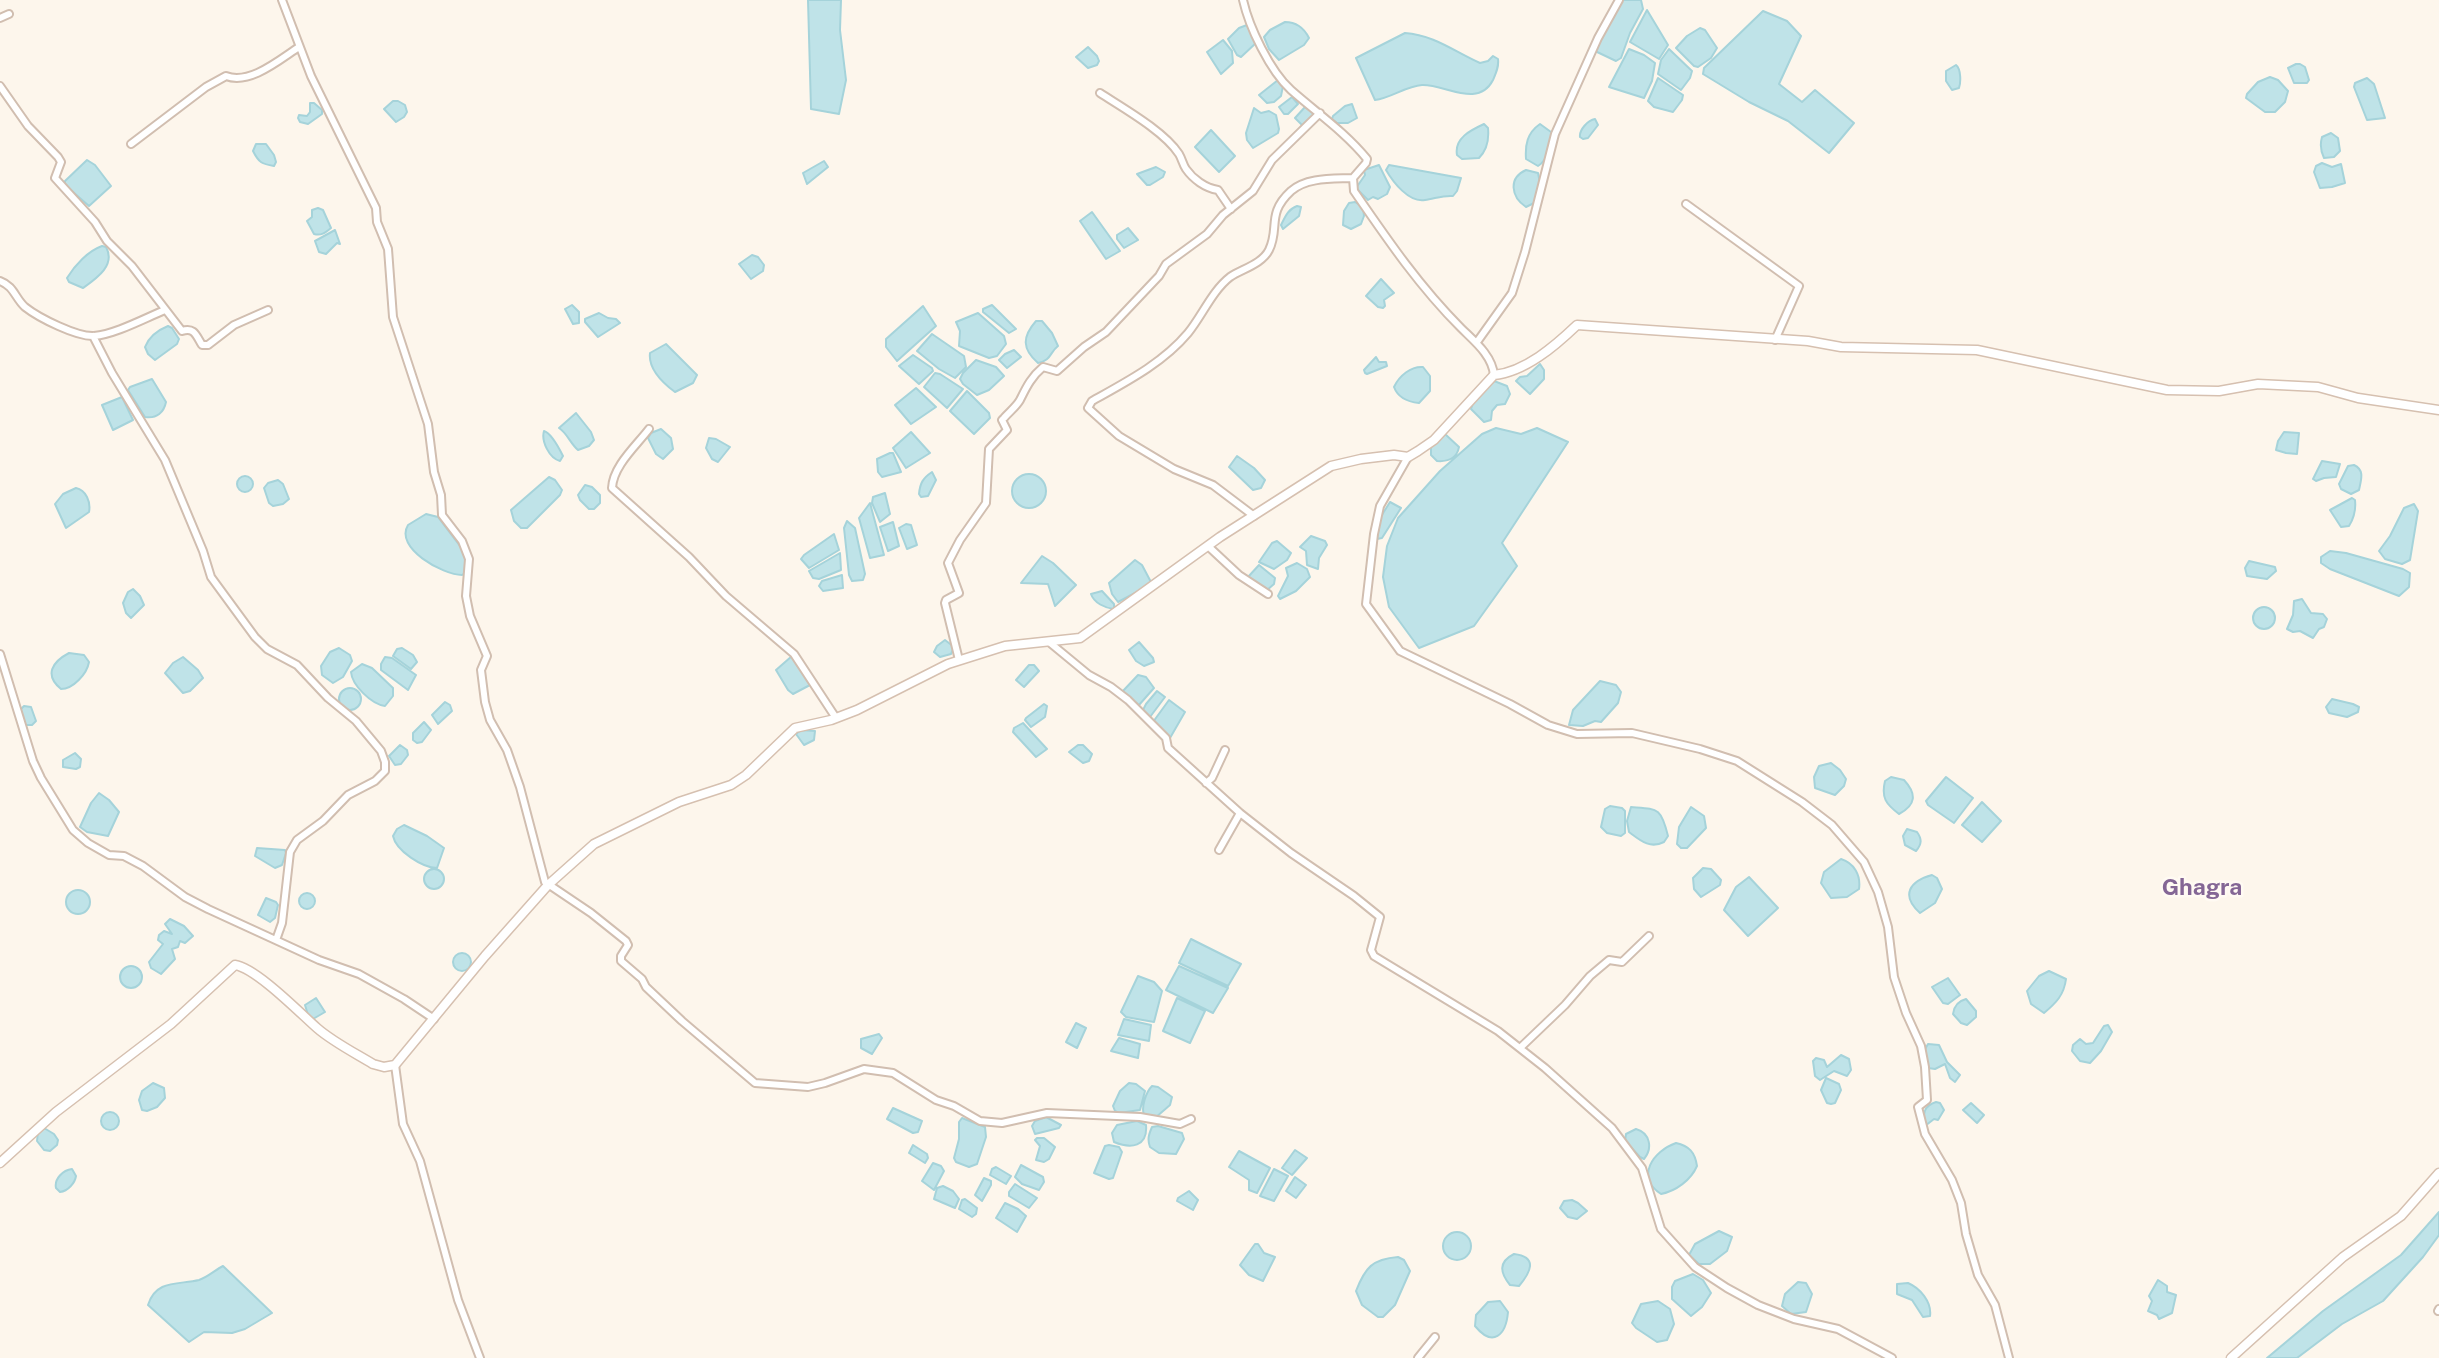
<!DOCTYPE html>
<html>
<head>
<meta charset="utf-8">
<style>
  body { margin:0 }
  canvas { display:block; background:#fdf6ec }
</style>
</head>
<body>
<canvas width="2439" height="1358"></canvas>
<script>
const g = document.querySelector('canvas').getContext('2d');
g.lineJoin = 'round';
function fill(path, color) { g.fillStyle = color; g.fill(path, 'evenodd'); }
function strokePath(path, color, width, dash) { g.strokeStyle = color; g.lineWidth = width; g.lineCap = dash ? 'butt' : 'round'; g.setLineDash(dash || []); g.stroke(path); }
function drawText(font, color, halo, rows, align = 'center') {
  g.font = font + ' "Public Sans",sans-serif'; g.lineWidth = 5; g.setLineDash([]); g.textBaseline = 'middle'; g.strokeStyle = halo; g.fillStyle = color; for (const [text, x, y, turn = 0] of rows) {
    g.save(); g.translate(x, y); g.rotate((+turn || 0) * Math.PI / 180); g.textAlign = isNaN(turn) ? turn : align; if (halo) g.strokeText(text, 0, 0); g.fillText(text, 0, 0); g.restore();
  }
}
const water = new Path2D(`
  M808 0H841L840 30 846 80 839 114 811 109Z
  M1621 0H1641L1643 9 1630 33 1621 58 1616 61 1595 51Z
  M1647 10 1668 45 1659 59 1630 42Z
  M1763 11 1787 21 1801 36 1779 84 1802 102 1815 90 1854 123 1829 153 1788 121 1749 102 1703 74 1704 68Z
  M1285 22C1296 22 1304 28 1309 38L1304 45 1279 60 1269 49 1264 37 1270 30Z
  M1247 25 1250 26 1256 43 1241 57 1237 55 1228 39 1239 28Z
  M1700 28 1705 30 1717 48 1711 58 1698 67 1694 66 1676 48 1687 36Z
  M1405 33C1434 35 1455 52 1480 63L1488 61 1493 56 1498 59C1499 67 1496 73 1493 80 1478 109 1445 84 1422 85 1406 86 1391 98 1375 100L1356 58Z
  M1223 40 1232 51 1233 63 1221 74 1207 52Z
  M1088 47 1097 56 1099 61 1097 65 1088 68 1076 57Z
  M1629 49 1644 55 1655 63 1652 81 1644 98 1609 87Z
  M1669 49 1692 71 1690 78 1681 90 1658 74 1661 60Z
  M2296 64H2300L2305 67 2309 80 2307 83H2294L2288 68Z
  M1956 65C1961 69 1961 82 1959 88L1952 90 1946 81V71Z
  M2270 77 2278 80 2288 91 2285 102 2275 112H2265L2246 98 2247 94 2258 82Z
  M1658 78 1683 95 1682 100 1673 112 1654 107 1648 101Z
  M2367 78 2374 84 2385 118 2367 120 2354 87 2355 83Z
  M1278 80 1283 86 1281 96 1274 102 1267 103 1259 95Z
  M1292 97 1298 104 1288 114H1284L1279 107Z
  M393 101H398L405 105 407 112 404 117 396 122 384 109Z
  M310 103H314L322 110V114L308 124 300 122 298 118 299 115 307 116 310 112Z
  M1352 104 1357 118 1348 123H1337L1332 119 1333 116 1345 106Z
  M1305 107 1314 113V116L1303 126 1295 118Z
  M1254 108 1261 113 1269 111 1276 115 1279 129 1278 133 1253 148 1247 140 1246 133Z
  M1595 119 1598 125 1588 138 1583 139 1580 137C1579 130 1588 120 1595 119Z
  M1484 124 1488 128C1489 138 1487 150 1479 158L1462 159 1457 155C1454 138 1471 130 1484 124Z
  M1540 124 1551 132C1553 143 1548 160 1538 166L1526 159C1525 145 1527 133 1540 124Z
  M1211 130 1235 156 1219 172 1195 147Z
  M2331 133 2338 138 2340 151 2334 157 2324 158C2321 152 2320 144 2322 137Z
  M256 144H266L274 155 276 162 274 166C262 164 259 163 253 151Z
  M87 160 95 165 111 186 89 206 65 185V181Z
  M824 161 828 167 807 184 803 173Z
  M2322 163 2332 167 2341 164 2345 183 2332 187 2320 188 2314 172 2316 166Z
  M1379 165 1390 187 1387 194 1378 199 1373 197 1368 200 1356 188 1365 175 1364 170Z
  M1389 165 1461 178 1457 191 1453 196C1443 195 1434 199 1425 200 1409 203 1393 182 1386 170Z
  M1156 167 1165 172 1163 177 1150 185H1147L1137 174Z
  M1526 170 1538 173 1540 183 1536 202 1526 207C1511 197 1508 178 1526 170Z
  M1355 202 1363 207 1364 216 1361 224 1351 229 1343 225 1344 211 1349 203Z
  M1297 206 1301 207 1299 216 1283 229 1281 225C1285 217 1288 209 1297 206Z
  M318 208 323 210 331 228C325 233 321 236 314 234L307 221 312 217V210Z
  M1092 212 1120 251 1106 259 1080 221Z
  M1128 228 1138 240 1124 248 1117 239V235Z
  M335 230 340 244 337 243 326 254 319 252 315 241Z
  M102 246 106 247C116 265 97 278 83 288L69 282 67 278C75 265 88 251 102 246Z
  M752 255 758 257 764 265 763 271 751 279 739 264Z
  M1381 279 1394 293 1384 300 1385 306 1383 308 1378 307 1366 296Z
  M572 305 579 312V323L573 324 565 309Z
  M992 305 1016 329 1009 333 983 312V309Z
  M923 306 936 326 897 361 886 347V339Z
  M599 313 608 318 616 319 620 323 598 337 585 322V319Z
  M978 313 1004 336 1006 344 997 356 989 358 959 346 960 331 956 322Z
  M1036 321H1042L1052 333 1058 346C1050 352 1051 361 1038 363 1022 349 1022 337 1036 321Z
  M168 326 172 328 179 339 177 344 155 360 148 354 145 347C149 337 158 330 168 326Z
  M932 334 964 356 966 367 955 378 939 369 917 351Z
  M666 344 697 375 693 383 675 392C663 383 648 369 650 353Z
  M1014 350 1021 357 1007 368 999 360 1005 354Z
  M913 355 932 368 933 371 919 384 899 366Z
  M1376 357 1379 362H1386L1387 366 1367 374 1365 373 1364 370Z
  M976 360 996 367 1004 376 989 390 977 395 963 384 960 379 963 373Z
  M1540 364 1544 370V379L1530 394 1516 381 1520 377 1527 376Z
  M1423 367 1430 376V391L1419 403C1409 402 1398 398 1394 387 1399 376 1411 366 1423 367Z
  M935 373 940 374 963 389 947 408 924 387Z
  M152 379 166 402C164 412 157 419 145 417L128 390 130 387Z
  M1494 381 1507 386 1510 394 1505 404 1497 405 1492 411 1491 420 1484 422 1471 409C1474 398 1483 386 1494 381Z
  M916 388 936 407 911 424 895 405Z
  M967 391 989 413 990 418 974 434 950 411Z
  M122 397 133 420 113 430 102 405Z
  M576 413 591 432 594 440 589 446 578 450C570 443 567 433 559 428Z
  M1496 428 1521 434 1537 428 1568 442 1502 543 1517 566 1474 626 1419 648 1389 607 1383 577 1387 546 1398 518 1440 471 1482 434Z
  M661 429 671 438 673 449 663 459 656 454 648 438 651 433Z
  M544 431C551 433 559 448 563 456L560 461C549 458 541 441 544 431Z
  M911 432 930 453 906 468 893 448Z
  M2284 432 2299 433 2297 454 2286 453 2276 450 2278 441Z
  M1445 434 1459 447C1457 458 1448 462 1437 461L1431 455V446Z
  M709 438 716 439 730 447 718 462 712 459 706 448Z
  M890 453H893L901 472 882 477 878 472 877 459Z
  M1237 456 1254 468 1265 480 1261 488 1253 490 1229 467Z
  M2322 461 2340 464 2336 477 2324 478 2316 481 2313 479Z
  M2354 465C2365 470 2361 480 2359 490L2351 494 2341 489 2339 484 2348 466Z
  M932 472 936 480 928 496 921 497 919 494C920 483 923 478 932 472Z
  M1012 491a17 17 0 1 1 34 0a17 17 0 1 1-34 0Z
  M237 484a8 8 0 1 1 16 0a8 8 0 1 1-16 0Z
  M549 477 555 480 562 490 560 495 527 528H521L514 521 511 510Z
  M278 480 283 484 289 499 283 504 273 506 269 503 264 488 268 483Z
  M585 485 592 487 600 495V503L594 509H589L580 500 578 495Z
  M76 488C86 490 91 502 89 512L66 528 55 504 63 494Z
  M885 493 890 514 880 522 872 503 873 497Z
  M2352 498 2355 500C2356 509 2354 518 2349 526L2341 527 2330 510Z
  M1390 502 1401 508 1382 538 1377 539 1380 518Z
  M870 503 884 555 870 558 859 518Z
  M2414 504 2418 511 2410 560 2402 564 2385 559 2379 551 2390 536 2404 508Z
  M426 514 438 517 463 550 466 559 465 573 462 575C443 575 394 548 408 525Z
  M847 521 855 528 865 574 863 580 852 581 849 575 844 528Z
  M893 522 899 546 888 551 880 527Z
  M906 524 911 525 917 545 907 549 899 528Z
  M834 534 839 550 809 568 801 559 804 555Z
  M1311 536 1325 541 1327 545 1319 558 1318 569 1307 565 1306 551 1300 547Z
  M1277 541 1291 553 1287 560 1274 569 1259 562 1272 543Z
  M2330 551 2346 553 2403 569 2410 573 2409 587 2399 596 2330 569 2321 563V557Z
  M840 553 841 570 819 579 813 578 809 571Z
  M1042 556 1053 563 1076 585 1055 606 1048 584 1021 583Z
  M1135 560 1142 565 1152 584 1118 602 1112 594 1109 583Z
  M2249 561 2275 567 2276 571 2267 579 2247 576 2245 568Z
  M1297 563 1307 569 1310 577 1296 591 1280 599 1278 596 1288 576 1286 568Z
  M1259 565 1275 578 1274 584 1266 591 1249 581 1248 577Z
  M842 575 843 588 823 591 819 586 822 581Z
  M133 589 140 596 144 605 131 618 126 613 123 603 128 592Z
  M1102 591 1114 604V609C1105 608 1094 603 1091 594Z
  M2302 599 2311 613 2323 614 2327 619 2324 627 2319 629 2313 638 2300 631 2293 632 2287 629 2293 615 2294 601Z
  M2253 618a11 11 0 1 1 22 0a11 11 0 1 1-22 0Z
  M945 640 954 647 951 654 940 657 934 652 937 646Z
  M1139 642 1153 658 1154 662 1144 666 1136 661 1129 650Z
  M339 648 350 655 352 661 343 677 333 683 322 675 321 666 330 652Z
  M402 648 413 655 417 662 411 669 393 656 397 649Z
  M69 653 84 655 89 662C87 674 73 689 61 689 44 675 52 662 69 653Z
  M792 656 810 685 793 694 788 690 776 670Z
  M183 657 198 670 203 678 190 691 183 693 165 673 173 663Z
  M385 657 392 658 416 675 408 690 381 670V664Z
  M362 664 372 668 393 688V696L385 706C371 704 352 685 351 672Z
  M1029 665H1034L1039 671 1024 687 1016 680Z
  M1138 675 1146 677 1154 688 1139 705 1122 692Z
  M1600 681 1616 685 1621 692 1618 703 1601 722 1595 721 1583 726 1569 725 1573 710Z
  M339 699a11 11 0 1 1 22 0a11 11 0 1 1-22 0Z
  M1157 691 1165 697 1150 717 1142 712 1146 704Z
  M2332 699 2353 704 2359 707 2358 712 2347 717 2329 713 2326 707Z
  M1169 700 1185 712 1170 738 1153 722Z
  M445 702 450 705 452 711 438 724 432 715Z
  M1044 704 1047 706 1045 717 1031 727 1025 720 1026 718Z
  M24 706 31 707 36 721 32 725H24L20 710Z
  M424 722 431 730 422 742 417 743 413 740V733Z
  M1023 723 1047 749 1036 757 1013 732 1014 728Z
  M801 730 815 731 814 740 804 745 796 734Z
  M400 745 407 750 408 755 401 764 395 765 389 756Z
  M1078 745H1083L1092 754 1089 761 1083 763 1069 752Z
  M75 753 81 759 80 767 76 769 63 767V760Z
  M1831 763 1840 770 1846 779 1844 786 1835 795 1815 788 1814 777 1819 766Z
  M1891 777 1904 780C1917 794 1916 805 1899 814 1886 804 1881 798 1885 781Z
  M1946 777 1973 798 1954 823 1928 805 1926 801Z
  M99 793 109 800 119 812 108 836 87 832 80 827 91 803Z
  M1982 802 2001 821 1982 842 1962 825Z
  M1610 806 1622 808 1625 811V833L1621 836 1607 833 1601 827 1605 809Z
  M1631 807C1658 809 1661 807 1668 836L1664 842C1650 849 1641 841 1629 832L1627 821Z
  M1691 807 1704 816 1706 828 1687 848H1681L1677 844 1679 827Z
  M404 825 427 836 444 848 437 868C423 868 396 851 393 836L397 829Z
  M1907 829 1917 832C1922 839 1922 844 1916 851L1905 845 1903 836Z
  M257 848 285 850 286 853 282 865 275 868 255 856Z
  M1841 859C1854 863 1861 875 1859 889L1847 897 1831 898 1821 883 1824 872Z
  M1703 868 1711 869 1721 880 1720 885 1701 897 1694 889 1693 878Z
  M424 879a10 10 0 1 1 20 0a10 10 0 1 1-20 0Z
  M1932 875 1937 878 1942 889 1935 903 1920 913C1900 895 1910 881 1932 875Z
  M1749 877 1778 908 1748 936 1724 910 1736 887Z
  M66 902a12 12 0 1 1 24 0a12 12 0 1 1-24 0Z
  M299 901a8 8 0 1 1 16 0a8 8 0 1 1-16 0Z
  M266 898 276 902 278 905 275 918 270 922 258 915Z
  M170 919 184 926 193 936 185 943 180 941 178 947 172 949 175 959 161 974 151 968 149 962 163 944 158 940 159 935 164 931 172 934 165 924Z
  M1191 939 1241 964 1228 986 1179 963Z
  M453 962a9 9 0 1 1 18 0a9 9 0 1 1-18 0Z
  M120 977a11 11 0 1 1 22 0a11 11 0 1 1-22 0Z
  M1179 966 1228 988 1213 1013 1166 990Z
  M2049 971 2066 979C2064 995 2056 1003 2044 1013L2031 1004 2027 991 2039 976Z
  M1138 976 1154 982 1162 991 1154 1022 1126 1017 1121 1012Z
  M1948 978 1960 995 1948 1004 1943 1003 1932 987Z
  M316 998 325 1012 313 1019 308 1015 305 1005Z
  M1177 998 1205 1011 1190 1043 1163 1031Z
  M1966 999 1976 1011V1017L1967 1025 1961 1023 1953 1014C1954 1006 1958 1001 1966 999Z
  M1124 1019 1151 1025 1149 1041 1118 1035Z
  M1076 1023 1086 1028 1077 1048 1066 1042Z
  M2108 1025 2112 1032 2101 1051 2090 1063 2080 1061 2072 1051 2073 1045 2080 1039 2086 1044 2093 1043 2104 1026Z
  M879 1034 882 1038 872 1054 861 1048V1039Z
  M1119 1038 1140 1044 1138 1058 1111 1051Z
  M1928 1044 1939 1045 1947 1062 1960 1075 1955 1082 1950 1078 1945 1064 1935 1069 1928 1068 1924 1051Z
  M1841 1055 1849 1059 1851 1070 1847 1076 1834 1071 1820 1080 1815 1076 1813 1061 1816 1058 1824 1060 1827 1067Z
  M1826 1078 1839 1084 1841 1090 1835 1103 1831 1104 1827 1103 1821 1090Z
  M153 1083 164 1088 165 1098 157 1107 147 1111 142 1110 139 1100 142 1091Z
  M1129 1083 1136 1084 1145 1091 1140 1110 1119 1113 1115 1111 1113 1106 1120 1091Z
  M1152 1086 1158 1087 1172 1097 1170 1105 1155 1118 1144 1115C1141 1107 1146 1092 1152 1086Z
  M1936 1102 1940 1103 1944 1110 1938 1120 1934 1119 1925 1126C1923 1114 1923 1106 1936 1102Z
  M1971 1103 1984 1115 1977 1123 1963 1110Z
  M893 1108 922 1121 918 1132 913 1133 887 1119Z
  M101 1121a9 9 0 1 1 18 0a9 9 0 1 1-18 0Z
  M1046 1117 1061 1125 1059 1128 1035 1134 1032 1126 1035 1121Z
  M962 1118 985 1127 986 1137 977 1164 969 1167 956 1162 954 1158 959 1139V1122Z
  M1137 1121 1146 1125C1148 1147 1131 1149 1114 1142L1112 1133 1117 1125Z
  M1158 1126 1182 1133 1184 1139 1176 1154 1159 1153 1150 1147C1147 1139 1149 1134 1152 1127Z
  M44 1128 54 1134 58 1140 57 1145 50 1151 44 1150 37 1141 38 1132Z
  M1636 1129C1650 1133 1653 1148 1644 1159L1640 1157 1625 1141 1626 1134Z
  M1037 1138H1044L1055 1147 1049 1159 1044 1162 1036 1160 1040 1146 1035 1140Z
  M1676 1143C1689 1146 1695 1152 1697 1166 1691 1180 1676 1191 1661 1194 1635 1177 1653 1151 1676 1143Z
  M913 1145 927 1154 928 1158 925 1163 909 1153Z
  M1109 1145 1119 1147 1122 1152 1113 1178 1109 1179 1094 1173 1105 1146Z
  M1295 1150 1307 1158 1292 1175 1282 1168Z
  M1239 1151 1270 1168 1257 1193 1249 1190V1180L1229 1167Z
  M933 1163 941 1166 944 1171 934 1190 922 1181Z
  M1021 1165 1043 1177 1044 1182 1039 1190 1022 1184 1015 1177Z
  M996 1167 1011 1176 1006 1184 990 1175 992 1169Z
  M72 1169 76 1176C75 1183 68 1191 60 1192L56 1188C54 1179 63 1170 72 1169Z
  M1274 1169 1288 1176 1274 1201 1260 1196Z
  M1295 1177 1306 1185 1296 1198 1286 1191Z
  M984 1178 991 1181V1185L982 1201 975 1195Z
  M1015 1184 1037 1198 1029 1208 1009 1196V1192Z
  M943 1186 953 1191 959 1199 955 1208 934 1199 937 1188Z
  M1189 1191 1198 1200 1193 1210 1177 1201 1178 1198Z
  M965 1199 977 1208 976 1214 972 1217 959 1209 962 1200Z
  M1572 1200 1578 1203 1587 1211 1577 1219 1568 1217 1560 1208 1564 1201Z
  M1005 1203 1018 1209 1026 1216 1017 1232 996 1218Z
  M2439 1212V1235L2423 1257 2383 1301 2342 1324 2297 1358H2267L2323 1311 2401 1255Z
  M1719 1231 1732 1237 1727 1251 1710 1264H1699L1689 1255 1695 1244Z
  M1443 1246a14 14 0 1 1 28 0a14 14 0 1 1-28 0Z
  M1255 1244H1258L1264 1253 1275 1257 1263 1281 1249 1275 1240 1265Z
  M1514 1254C1539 1257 1530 1273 1519 1286L1510 1285C1500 1273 1498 1262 1514 1254Z
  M1398 1257 1404 1260 1410 1271 1395 1305 1383 1317H1378L1362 1305 1356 1291C1365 1268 1372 1259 1398 1257Z
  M223 1266 272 1313 245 1329 232 1333 204 1332 189 1342 148 1305C156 1279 179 1285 199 1280 208 1277 215 1270 223 1266Z
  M1693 1274 1703 1280 1711 1293 1702 1307 1691 1316 1672 1299V1287L1675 1281Z
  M2158 1280 2167 1286V1292L2176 1295 2172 1313 2159 1319 2157 1315 2148 1311 2152 1301 2149 1296Z
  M1798 1282 1806 1283 1812 1294 1806 1312 1791 1314 1782 1306 1785 1294Z
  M1908 1283C1920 1288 1932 1302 1930 1316L1923 1317 1912 1300 1897 1294V1284Z
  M1500 1301 1508 1312C1506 1335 1493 1348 1475 1326L1476 1315 1488 1302Z
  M1658 1301 1670 1309 1674 1324 1667 1340 1657 1342 1636 1328 1632 1323 1641 1304Z`);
fill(water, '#bfe3e8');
strokePath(water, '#a5d3da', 2);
const street = new Path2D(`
  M282 0 311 76 376 208 377 222 388 249 393 317 428 424 434 472 441 495 442 515 462 541 469 559 466 596 470 616 487 656 481 670 485 702 490 720 507 750 520 787 545 882 591 913 626 941 628 945 621 956V961L642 979 646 987 682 1021 755 1083 808 1087 825 1083 864 1069 893 1073 936 1100 954 1106 980 1121 1002 1123 1047 1113 1140 1117 1180 1124 1191 1119
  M1243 0C1249 27 1270 71 1291 90 1317 113 1345 132 1367 159L1366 163 1353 178 1354 191C1387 239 1419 286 1461 328 1474 341 1492 355 1494 375
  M0 18 9 14
  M0 86 28 126 58 157 61 162 55 178 95 222 107 241 132 266 182 331C194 327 196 335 202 345H208L234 325 268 310
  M1100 93C1123 108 1164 131 1179 154 1182 159 1183 165 1186 169 1193 179 1205 188 1218 190L1231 209
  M131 144 206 87 226 76C250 85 279 60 299 47
  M1686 204 1799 286 1775 340
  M0 281C14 286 15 298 25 307 39 318 77 337 94 336 116 334 145 318 165 310
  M93 336 112 373 165 460 203 551 211 577 255 637 267 649 297 665 328 698 356 721 381 751 385 762V771L375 781 348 795 323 821 297 840 290 852 282 923 276 940
  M1477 342 1512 293 1525 252 1555 134 1598 38 1619 0
  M649 429C636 446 613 466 612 488L689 557 726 596 794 654 836 718
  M1408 457 1380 506 1374 534 1366 604 1400 651 1510 704 1548 725 1577 734 1632 733 1700 749 1737 761 1802 802 1832 825 1864 862 1878 892 1888 927 1894 977 1906 1013 1921 1046 1925 1067 1927 1100 1918 1107 1925 1134 1952 1180 1961 1203 1966 1234 1978 1275 1995 1305 2009 1358
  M1254 516 1213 485 1174 469 1119 436 1088 408 1092 401C1126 382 1163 363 1188 333 1202 316 1212 291 1230 277 1242 269 1262 264 1269 250 1280 228 1266 214 1291 191 1307 177 1333 179 1353 178
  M1209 547 1239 575 1268 594
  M1049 642 1089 675 1111 687 1128 700 1166 738 1168 748 1240 813 1291 853 1354 896 1380 917 1371 950 1374 956 1498 1031 1545 1068 1612 1128 1642 1168 1661 1229 1695 1267 1727 1288 1758 1305 1794 1319 1838 1329 1892 1358
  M0 654 33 761 41 778 73 830 88 843 109 855 124 856 143 866 185 897 208 909 319 960 359 974 404 999 434 1019
  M959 660 945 603 946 600 959 593 948 563 960 540 986 503 989 449 1007 430 1002 420 1004 418C1009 412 1016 407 1020 400 1026 388 1031 377 1043 367L1057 371 1084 347 1106 332 1159 276 1166 264 1207 234 1223 215 1253 191 1272 160 1320 113
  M1206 783 1212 778 1225 750
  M1219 850 1240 813
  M1520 1048 1565 1005 1590 976 1609 960 1622 962 1649 936
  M395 1065 403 1124 420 1161 458 1300 480 1358
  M2438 1311 2439 1309
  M1418 1358 1435 1337`);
const secondary = new Path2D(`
  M0 1163 56 1112 171 1024 235 965C256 968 300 1013 317 1028 333 1042 355 1053 373 1064L384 1067 395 1065 485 956 548 885 594 844 679 802 731 785 746 775 795 728 831 720 857 710 948 664 1005 646 1080 638 1220 537 1331 466 1361 459 1394 455 1408 457 1418 451 1434 440 1494 375C1525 372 1555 346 1577 325L1808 341 1841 347 1977 350 2167 390 2219 391 2258 384 2318 387 2358 398 2439 410
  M2231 1358 2343 1257 2401 1216 2439 1173`);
strokePath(street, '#d1beb0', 10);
strokePath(secondary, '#d6c0b0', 11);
strokePath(street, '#fff', 6);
strokePath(secondary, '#fff', 8);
drawText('bold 23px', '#846695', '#fffaf3', [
  ["Ghagra",2202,888]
]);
</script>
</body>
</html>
